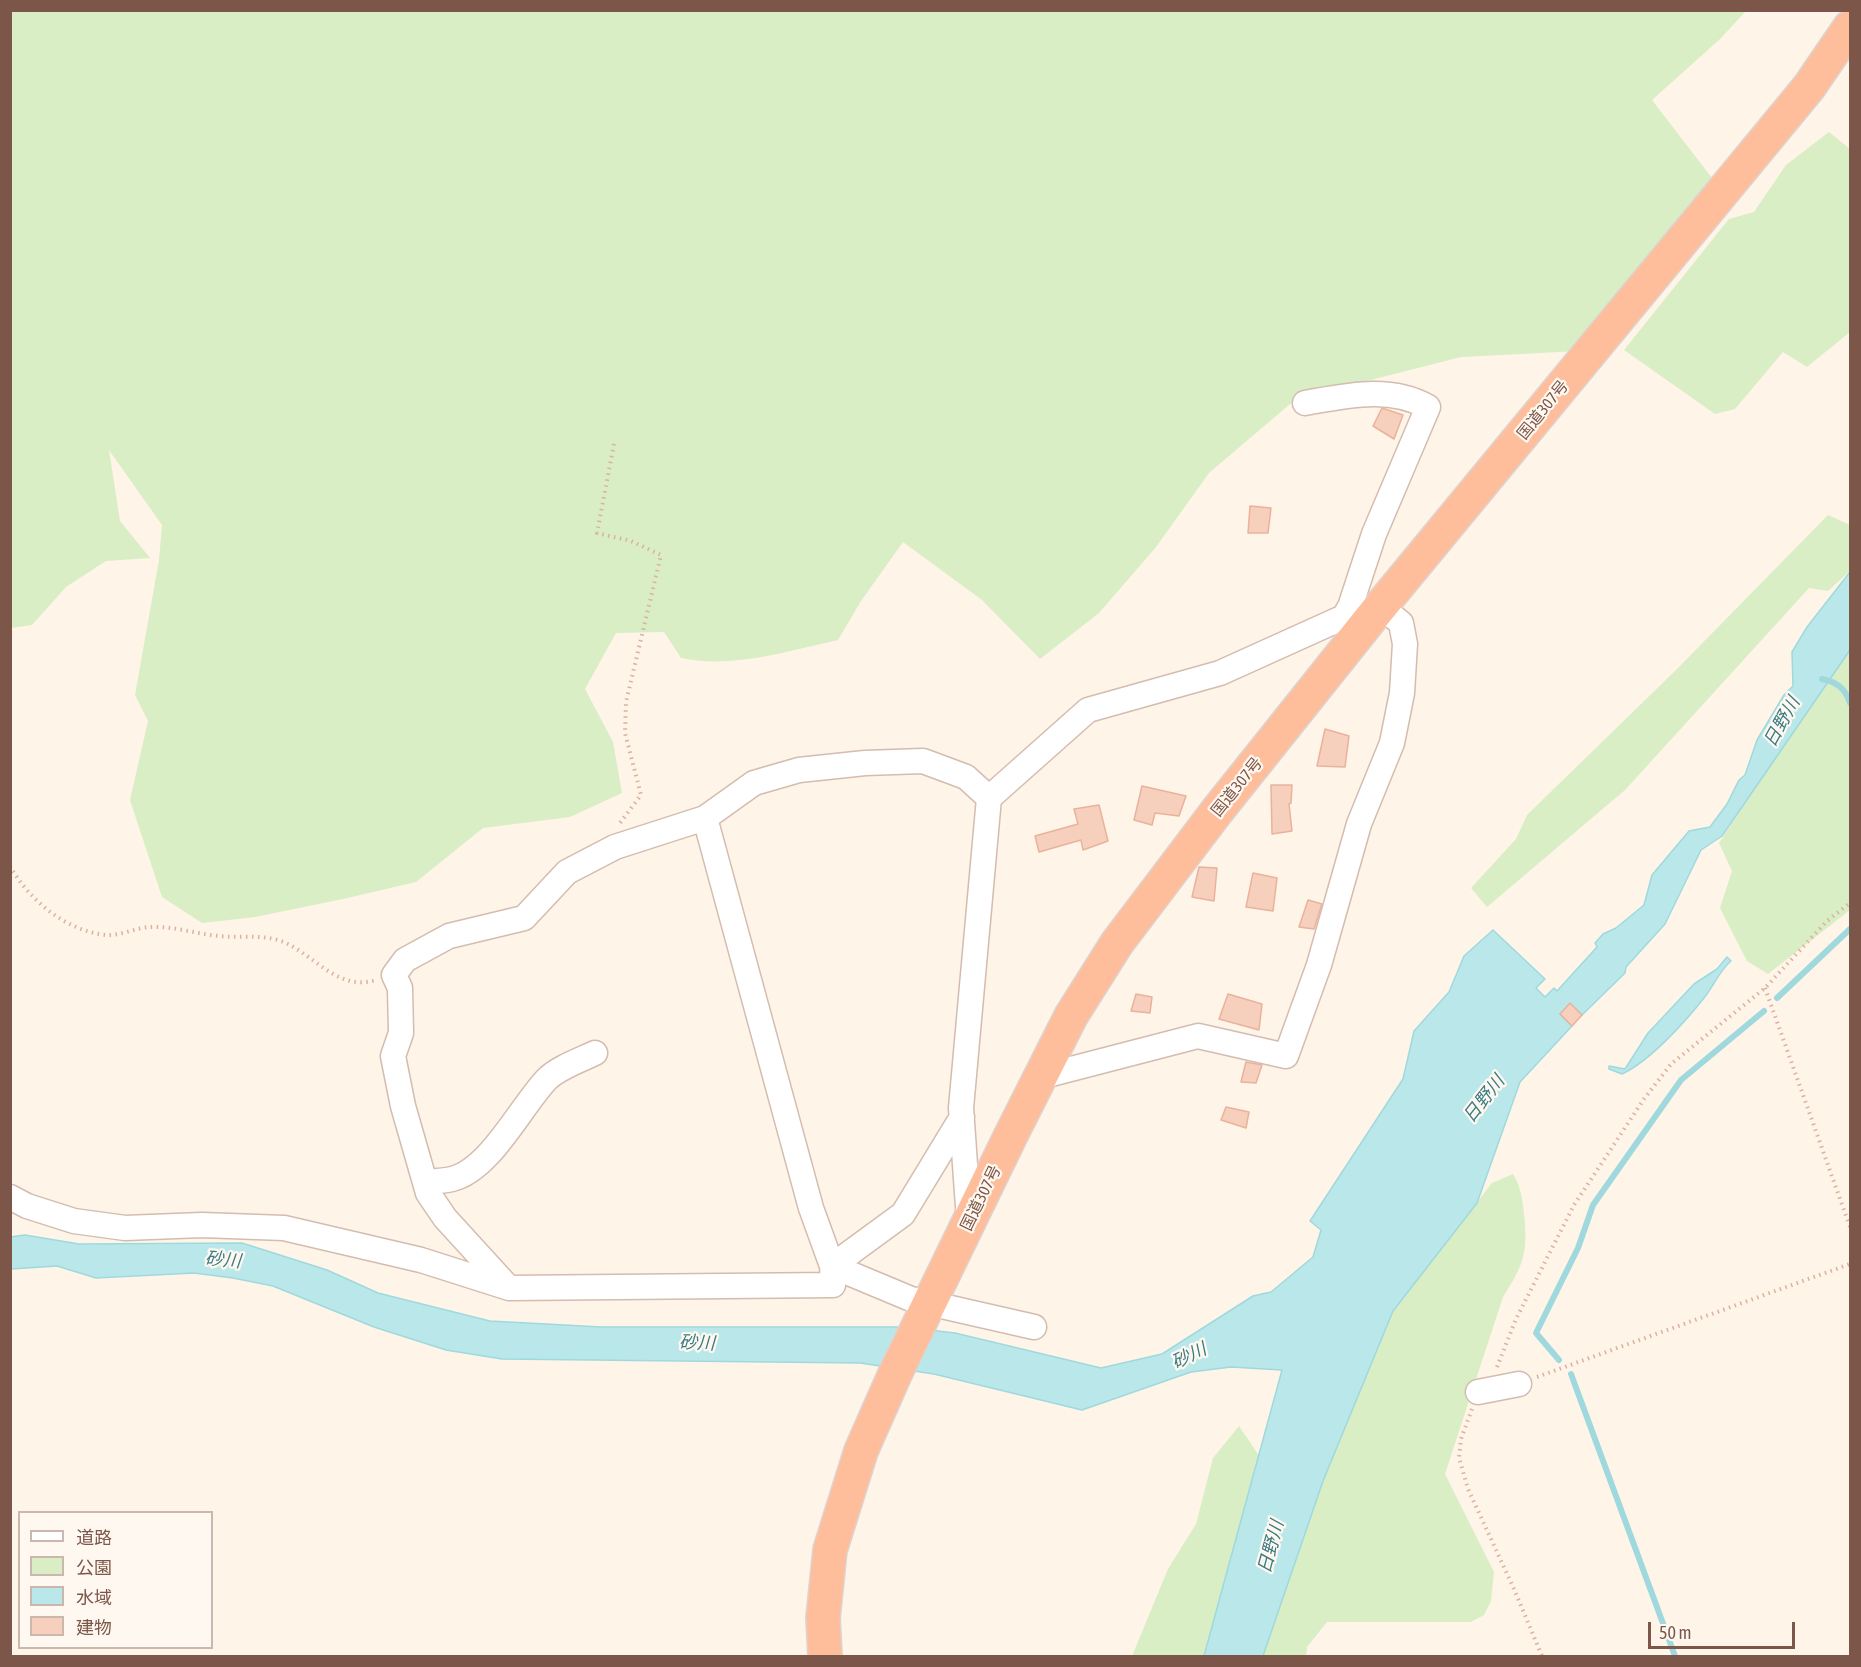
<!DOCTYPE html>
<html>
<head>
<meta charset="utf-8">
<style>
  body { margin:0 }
  #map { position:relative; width:1861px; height:1667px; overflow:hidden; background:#fef4e8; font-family:"Asap Condensed","Noto Sans JP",sans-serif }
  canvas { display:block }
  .frame { position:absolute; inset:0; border:12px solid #7c5649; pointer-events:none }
  .legend { position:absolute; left:18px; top:1511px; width:195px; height:138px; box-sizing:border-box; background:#fff8f0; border:2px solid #cbb7ad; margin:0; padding:8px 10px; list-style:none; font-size:18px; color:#7c5649 }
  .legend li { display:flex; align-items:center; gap:12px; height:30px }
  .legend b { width:30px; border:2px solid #cbb7ad }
  .scale { position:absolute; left:1648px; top:1622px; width:147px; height:27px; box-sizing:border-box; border:3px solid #7c5649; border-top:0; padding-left:8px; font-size:18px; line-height:21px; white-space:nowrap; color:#7c5649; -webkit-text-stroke:4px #fff8f0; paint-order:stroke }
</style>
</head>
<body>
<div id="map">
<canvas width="1861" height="1667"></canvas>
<div class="frame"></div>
<ul class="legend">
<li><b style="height:8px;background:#fff"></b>道路</li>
<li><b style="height:16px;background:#d9eec4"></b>公園</li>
<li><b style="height:16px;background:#bae8ea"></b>水域</li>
<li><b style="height:16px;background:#f6cfbd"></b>建物</li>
</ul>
<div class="scale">50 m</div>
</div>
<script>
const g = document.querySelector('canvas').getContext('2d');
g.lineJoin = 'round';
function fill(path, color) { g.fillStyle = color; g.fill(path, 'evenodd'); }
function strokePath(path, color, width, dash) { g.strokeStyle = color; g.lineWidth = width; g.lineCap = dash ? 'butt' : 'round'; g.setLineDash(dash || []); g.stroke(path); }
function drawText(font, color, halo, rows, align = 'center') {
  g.font = font + ' "Asap Condensed","Noto Sans JP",sans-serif'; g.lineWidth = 4.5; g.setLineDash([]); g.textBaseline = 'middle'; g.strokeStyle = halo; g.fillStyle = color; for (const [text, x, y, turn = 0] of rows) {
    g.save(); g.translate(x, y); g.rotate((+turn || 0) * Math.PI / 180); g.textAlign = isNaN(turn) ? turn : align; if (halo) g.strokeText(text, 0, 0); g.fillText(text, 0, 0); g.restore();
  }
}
fill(new Path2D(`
  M11 11H1746L1720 39 1652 100 1712 178 1579 351 1461 357 1296 399 1209 473 1156 547 1099 613 1040 659 982 600 903 542 861 601 838 640C787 651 733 669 681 658L664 632 616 633 585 689 613 742 622 793 570 817 483 828 416 882 343 899 255 917 202 923 162 897 130 800 148 721 135 695 159 560 162 525 109 450 120 521 150 558 106 561 66 587 32 625 11 628Z
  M1829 132 1850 149V332L1807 367 1783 352 1735 409 1715 414 1624 350 1729 219 1754 212 1786 165Z
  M1828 515 1850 525V571L1828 591 1809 588 1625 790 1487 907 1471 888 1516 839 1527 815 1677 669Z
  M1850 644V910L1768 974 1747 961 1720 908 1732 871 1719 843Z
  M1513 1174C1521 1187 1522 1198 1524 1214 1528 1253 1524 1264 1503 1297L1445 1474 1494 1572 1491 1601 1484 1615 1471 1622H1327L1307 1647 1306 1656H1263L1323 1481 1393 1311 1492 1183Z
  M1239 1426 1268 1469 1216 1656H1132L1168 1569 1196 1524 1213 1458Z`), '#d9eec4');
const water = new Path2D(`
  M1850 572V650L1722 836 1701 850 1665 924 1626 967 1625 973 1582 1015 1570 1004 1560 1014 1572 1026 1520 1082 1477 1203 1393 1311 1323 1481 1263 1656H1204L1282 1370 1231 1367 1191 1372 1082 1410 934 1374 860 1363 502 1359 446 1350 374 1327 273 1286 233 1278 194 1273 96 1278 57 1266 11 1269 10 1237 25 1235 79 1244 242 1243 327 1270 378 1293 490 1321 601 1327H904L955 1333 1101 1368 1162 1354 1253 1296 1271 1292 1313 1257 1321 1230 1310 1221 1403 1079 1414 1031 1449 992 1464 956 1493 930 1545 979 1536 988 1545 997 1554 988 1557 991 1597 947 1595 943 1603 934 1616 928 1644 905 1652 875 1689 831 1710 827 1727 804 1739 780 1745 775 1757 740 1784 695 1793 686 1792 652 1807 627Z
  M1727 957 1731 961C1719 971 1714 986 1704 998 1685 1022 1650 1061 1622 1074L1609 1069V1066L1625 1069 1648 1033 1694 984 1717 969Z`);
fill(water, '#bae8ea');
strokePath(water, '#9fd9dd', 1.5);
strokePath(new Path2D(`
  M1822 679C1837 682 1845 688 1850 703
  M1777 998 1850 929
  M1559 1360 1536 1333 1578 1248 1593 1205 1681 1080 1764 1011
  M1571 1374 1675 1656`), '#9fd9dd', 6);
const building = new Path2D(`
  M1382 408 1403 415 1394 439 1373 426Z
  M1250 506 1271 508 1268 533H1248Z
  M1325 729 1349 736 1345 767 1317 766Z
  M1271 785H1292L1291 803 1289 804 1292 831 1272 834Z
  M1142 786 1186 796 1179 816 1155 813 1152 825 1134 820Z
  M1099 805 1108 841 1083 850 1081 840 1039 852 1035 836 1078 824 1074 809Z
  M1199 867 1217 868 1214 901 1192 897Z
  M1253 873 1277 878 1273 911 1246 907Z
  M1308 900 1322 904 1314 929 1299 927Z
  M1136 994 1152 997 1150 1013 1131 1011Z
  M1228 994 1262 1004 1259 1030 1219 1019Z
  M1570 1003 1582 1015 1572 1026 1560 1014Z
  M1246 1062 1262 1065 1256 1083 1241 1082Z
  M1226 1107 1249 1112 1246 1128 1221 1120Z`);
fill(building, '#f6cfbd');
strokePath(building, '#eab29c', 1.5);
const minor = new Path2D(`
  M1305 403C1345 396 1390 385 1428 407L1374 534 1350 607 1344 617
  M1040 1077 1198 1036 1286 1056 1319 965 1359 824 1392 743 1402 693 1405 644 1401 623 1381 607
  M425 1182C433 1181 444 1181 452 1179 490 1170 521 1106 547 1079 558 1068 580 1060 595 1053
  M10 1197 27 1206 74 1221 125 1228 202 1225 284 1228 421 1260 509 1288 833 1285 832 1266 811 1208 705 818
  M969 1221 961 1108 989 798 1088 710 1220 673 1344 617 1364 628
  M832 1266 911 1299 1034 1327
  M832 1266 903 1214 962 1117
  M508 1287 445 1218 428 1193 403 1106 393 1056 401 1033 400 988 394 975 405 960 449 936 524 918 567 872 615 847 705 818 754 783 799 770 865 763 923 761 966 777 989 798
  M1478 1392 1519 1384`);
const trunk = new Path2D(`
  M825 1656 823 1618 830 1550 861 1451 895 1374 1010 1137 1071 1016 1117 943 1217 811 1371 618 1809 87 1850 27`);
strokePath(minor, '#d4bcaf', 27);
strokePath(trunk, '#ddd3d0', 36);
strokePath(new Path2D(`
  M614 444 597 533 631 541 661 555 626 702 625 733 641 795 620 823
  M10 866C29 900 66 931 106 935 121 936 137 927 151 927 174 926 196 934 219 936 237 938 256 935 274 939 310 947 334 993 376 980
  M1765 988 1850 1227
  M1497 1367 1516 1319 1574 1205 1644 1099 1671 1064 1765 988 1827 921 1850 903
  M1537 1377 1850 1264
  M1472 1409 1461 1439 1459 1458 1468 1489 1514 1589 1542 1656`), '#dcb19f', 4, [1.5, 4.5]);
strokePath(minor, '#fff', 24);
strokePath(trunk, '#febe9c', 33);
drawText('16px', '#7c5649', '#fff8f0', [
  ["国道307号",1543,410,-51],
  ["国道307号",1237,787,-51],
  ["国道307号",981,1198,-64]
]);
drawText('italic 18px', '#3a7c82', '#fff8f0', [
  ["日野川",1782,722,-61],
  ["日野川",1484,1099,-52],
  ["砂川",223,1260,5],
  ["砂川",697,1343,2],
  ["砂川",1189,1356,-26],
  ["日野川",1271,1547,-75]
]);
</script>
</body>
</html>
